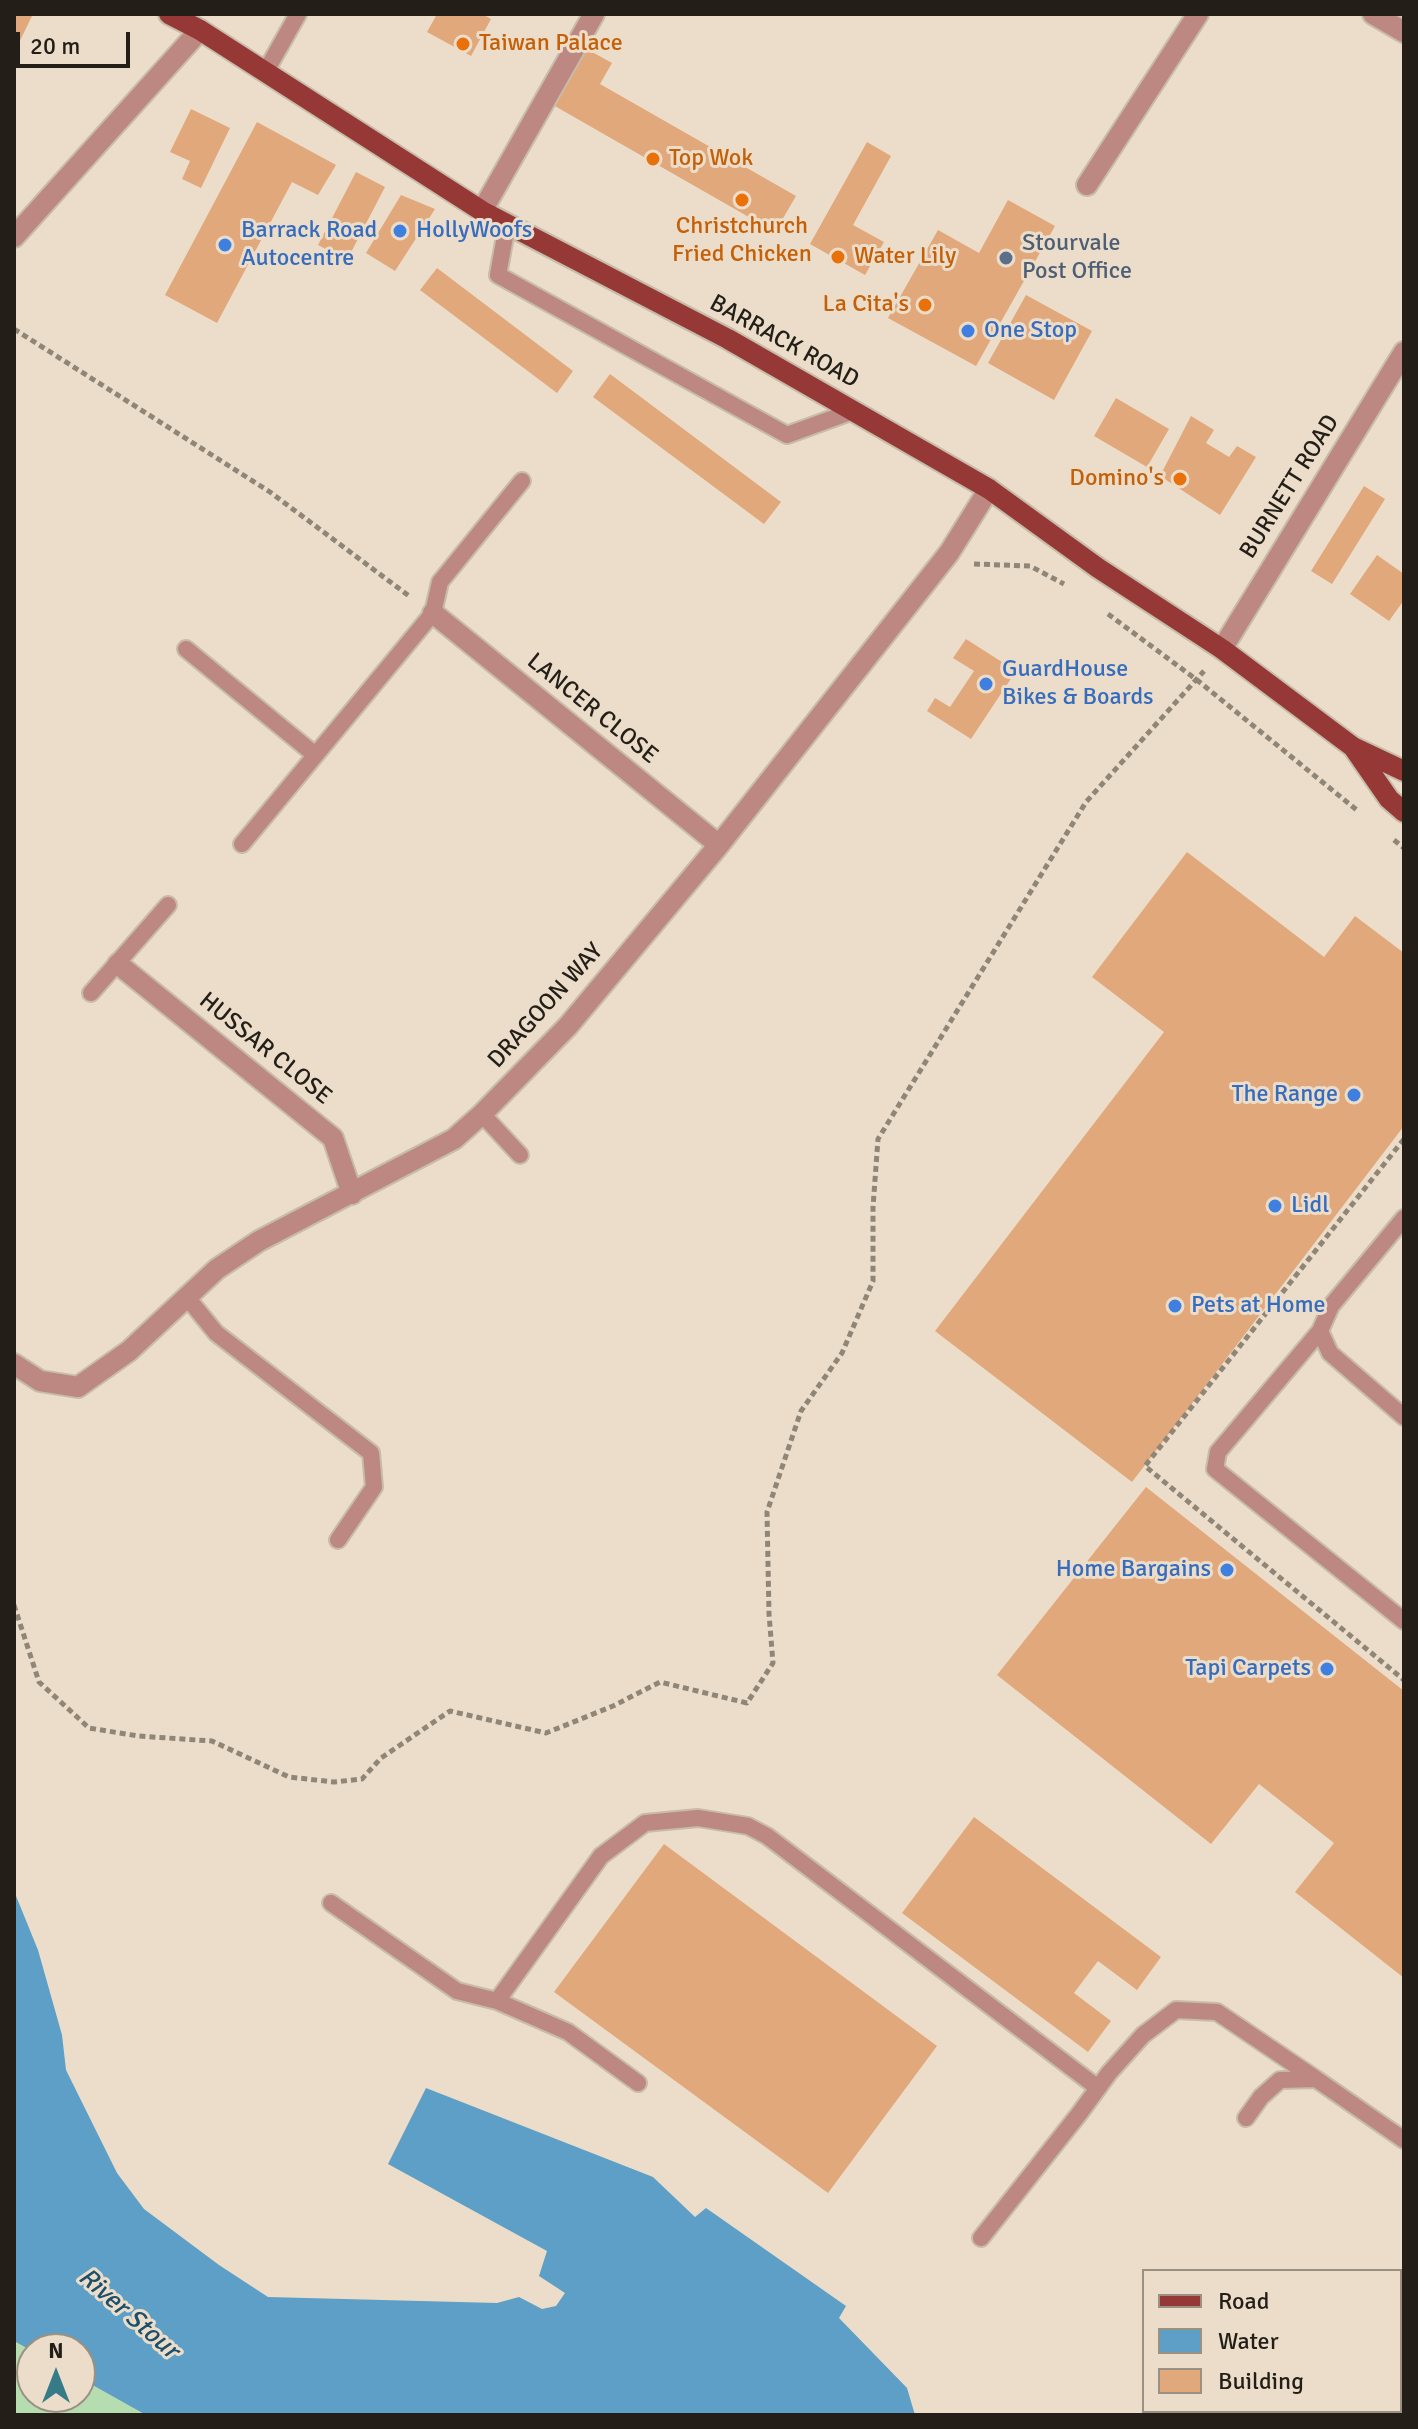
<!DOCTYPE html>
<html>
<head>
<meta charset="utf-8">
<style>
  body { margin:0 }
  #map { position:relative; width:1418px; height:2429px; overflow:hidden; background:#ebddc9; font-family:Signika,sans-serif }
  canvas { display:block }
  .frame { position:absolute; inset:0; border:16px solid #231e17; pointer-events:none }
  .legend { position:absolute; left:1142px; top:2269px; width:260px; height:144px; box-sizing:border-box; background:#ebddc9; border:2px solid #9b9182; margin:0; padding:10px 14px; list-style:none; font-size:24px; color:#231e17 }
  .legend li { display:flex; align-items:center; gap:16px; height:40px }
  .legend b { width:40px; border:2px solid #9b9182 }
  .north { position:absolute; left:16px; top:2333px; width:80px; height:80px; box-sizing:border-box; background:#ebddc9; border:2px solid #9b9182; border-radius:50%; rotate:0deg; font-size:22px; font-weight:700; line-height:32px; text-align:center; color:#231e17 }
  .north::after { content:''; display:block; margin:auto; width:28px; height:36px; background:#367c88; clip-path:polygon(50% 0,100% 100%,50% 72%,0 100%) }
  .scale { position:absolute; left:16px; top:32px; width:114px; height:36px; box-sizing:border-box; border:4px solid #231e17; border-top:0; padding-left:10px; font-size:24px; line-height:28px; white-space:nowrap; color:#231e17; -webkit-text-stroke:6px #ebddc9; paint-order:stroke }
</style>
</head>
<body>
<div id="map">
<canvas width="1418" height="2429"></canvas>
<div class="frame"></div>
<ul class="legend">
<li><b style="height:10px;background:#963936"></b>Road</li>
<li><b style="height:22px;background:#5d9fc6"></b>Water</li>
<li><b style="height:22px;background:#e1a87c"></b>Building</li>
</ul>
<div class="north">N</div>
<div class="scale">20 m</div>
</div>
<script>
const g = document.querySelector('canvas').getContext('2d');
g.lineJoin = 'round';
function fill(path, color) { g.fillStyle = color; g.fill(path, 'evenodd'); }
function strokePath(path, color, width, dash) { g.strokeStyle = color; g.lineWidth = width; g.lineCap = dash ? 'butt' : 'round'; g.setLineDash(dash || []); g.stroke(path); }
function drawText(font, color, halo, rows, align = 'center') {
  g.font = font + ' Signika,sans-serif'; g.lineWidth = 6; g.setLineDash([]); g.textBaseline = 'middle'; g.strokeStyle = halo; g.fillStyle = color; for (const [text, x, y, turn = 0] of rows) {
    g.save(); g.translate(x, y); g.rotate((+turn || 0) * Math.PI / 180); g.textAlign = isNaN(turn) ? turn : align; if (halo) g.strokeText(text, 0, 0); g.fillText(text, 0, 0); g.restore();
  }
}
fill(new Path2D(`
  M14 2341 32 2351V2397H80V2378L146 2415H14Z`), '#b6ddb0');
fill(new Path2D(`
  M14 1891 38 1950 62 2035 66 2070 117 2173 144 2209 219 2265 268 2297 497 2303 519 2297 542 2309 556 2306 565 2293 539 2276 547 2251 388 2164 426 2088 653 2177 695 2217 706 2208 846 2306 839 2318 907 2388 915 2415H146L80 2378V2349H32V2351L14 2341Z`), '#5d9fc6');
fill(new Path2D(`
  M14 14H33L14 53Z
  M437 14H482L491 19 471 56 427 32Z
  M585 48 612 63 600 84 796 196 775 232 553 105Z
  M191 109 230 128 201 188 182 179 190 161 170 152Z
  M257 122 336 165 318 195 292 182 217 323 165 295Z
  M867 142 891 156 853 225 884 242 865 275 810 244Z
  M356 172 385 187 347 260 318 245Z
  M401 195 435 209 395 271 366 253Z
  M1008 200 1055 226 976 366 888 318 938 230 979 253Z
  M437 268 573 371 557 393 420 290Z
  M1026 295 1092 331 1054 400 988 363Z
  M610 374 781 502 764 524 593 397Z
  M1116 398 1169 429 1147 467 1094 436Z
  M1191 416 1214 430 1206 443 1229 457 1237 446 1256 457 1220 515 1160 476Z
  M1364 486 1385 499 1332 584 1311 571Z
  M1377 555 1404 574V600L1389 621 1350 594Z
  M966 639 1016 671 971 739 927 711 935 698 950 707 974 671 953 658Z
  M1187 852 1324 957 1355 916 1404 953V1126L1132 1482 935 1331 1164 1032 1092 977Z
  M1146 1487 1404 1691V1978L1295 1892 1334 1843 1259 1784 1211 1844 997 1675Z
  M974 1817 1161 1957 1137 1990 1098 1961 1074 1993 1111 2021 1088 2052 902 1913Z
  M664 1844 937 2046 828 2193 554 1992Z`), '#e1a87c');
const lane = new Path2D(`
  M266 71 298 14
  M507 225 498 275 787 435 853 411
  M186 649 314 754
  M242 844 433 613 440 582 522 481
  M91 993 168 905
  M482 1114 520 1155
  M1404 1218 1331 1306 1320 1331 1330 1353 1404 1417
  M186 1296 216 1333 371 1453 374 1487 338 1540
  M1320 1331 1218 1452 1215 1469 1404 1621
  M331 1903 457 1991 497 2001 568 2032 638 2083
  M497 2001 601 1856 645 1823 698 1818 748 1826 767 1836 1098 2088
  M1246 2118 1261 2097 1280 2080 1316 2079 1404 2140
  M981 2238 1079 2114 1109 2073 1143 2035 1176 2010 1217 2012 1316 2079`);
const street = new Path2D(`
  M1373 14 1404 32
  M1087 185 1198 14
  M482 211 594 14
  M14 237 200 30
  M433 613 719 845
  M1222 649 1404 352
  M118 964 333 1138 352 1194
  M14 1364 40 1381 78 1387 129 1351 217 1269 259 1241 454 1139 482 1114 568 1026 719 845 949 553 989 489`);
const primary = new Path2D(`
  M169 14 200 30 482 211 728 339 989 489 1098 568 1222 649 1353 747 1404 771
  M1353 747 1389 799 1404 812`);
strokePath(lane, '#c7bba9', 20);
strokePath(street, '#c7bba9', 24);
strokePath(primary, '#c7bba9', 24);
strokePath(new Path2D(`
  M14 329 270 492 409 596
  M974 564 1030 566 1064 584
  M1108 614 1197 680 1358 811
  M1394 840 1404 848
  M1404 1139 1145 1466 1404 1680
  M14 1605 39 1682 89 1728 138 1736 212 1741 289 1777 334 1782 362 1779 381 1758 450 1711 546 1733 613 1706 660 1682 747 1703 773 1663 769 1614 767 1512 801 1411 842 1353 873 1281V1207L878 1139 1086 802 1204 671`), '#908678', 5, [6, 4]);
strokePath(lane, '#bd8782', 16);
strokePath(street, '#bd8782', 20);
strokePath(primary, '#963936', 20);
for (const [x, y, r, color] of [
  [463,44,8,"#e8710a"],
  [653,159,8,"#e8710a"],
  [742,200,8,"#e8710a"],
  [400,231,8,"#3f7fe0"],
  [225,245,8,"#3f7fe0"],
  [838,257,8,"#e8710a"],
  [1006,258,8,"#5c6f8a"],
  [925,305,8,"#e8710a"],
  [968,331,8,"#3f7fe0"],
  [1180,479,8,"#e8710a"],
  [986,684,8,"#3f7fe0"],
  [1354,1095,8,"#3f7fe0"],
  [1275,1206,8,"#3f7fe0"],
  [1175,1306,8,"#3f7fe0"],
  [1227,1570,8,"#3f7fe0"],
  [1327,1669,8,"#3f7fe0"]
]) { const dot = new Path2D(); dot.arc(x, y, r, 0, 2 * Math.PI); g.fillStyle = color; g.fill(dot); strokePath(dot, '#ebddc9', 3); }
drawText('24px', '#c56008', '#ebddc9', [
  ["Taiwan Palace",479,44],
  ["Top Wok",669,159],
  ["Christchurch",742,227,"center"],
  ["Fried Chicken",742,255,"center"],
  ["Water Lily",854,257],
  ["La Cita's",909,305,"right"],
  ["Domino's",1164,479,"right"]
], 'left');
drawText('24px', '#366cbe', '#ebddc9', [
  ["Barrack Road",241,231],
  ["Autocentre",241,259],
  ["HollyWoofs",416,231],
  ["One Stop",984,331],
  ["GuardHouse",1002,670],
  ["Bikes & Boards",1002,698],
  ["The Range",1338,1095,"right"],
  ["Lidl",1291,1206],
  ["Pets at Home",1191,1306],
  ["Home Bargains",1211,1570,"right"],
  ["Tapi Carpets",1311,1669,"right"]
], 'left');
drawText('24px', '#4e5e75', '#ebddc9', [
  ["Stourvale",1022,244],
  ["Post Office",1022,272]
], 'left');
drawText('24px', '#231e17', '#ebddc9', [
  ["BARRACK ROAD",784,342,29],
  ["BURNETT ROAD",1290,487,-58],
  ["LANCER CLOSE",592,709,39],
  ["DRAGOON WAY",546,1006,-48],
  ["HUSSAR CLOSE",265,1049,39]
]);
drawText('italic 26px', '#1b4f6b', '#ebddc9', [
  ["River Stour",128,2314,41]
]);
</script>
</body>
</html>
